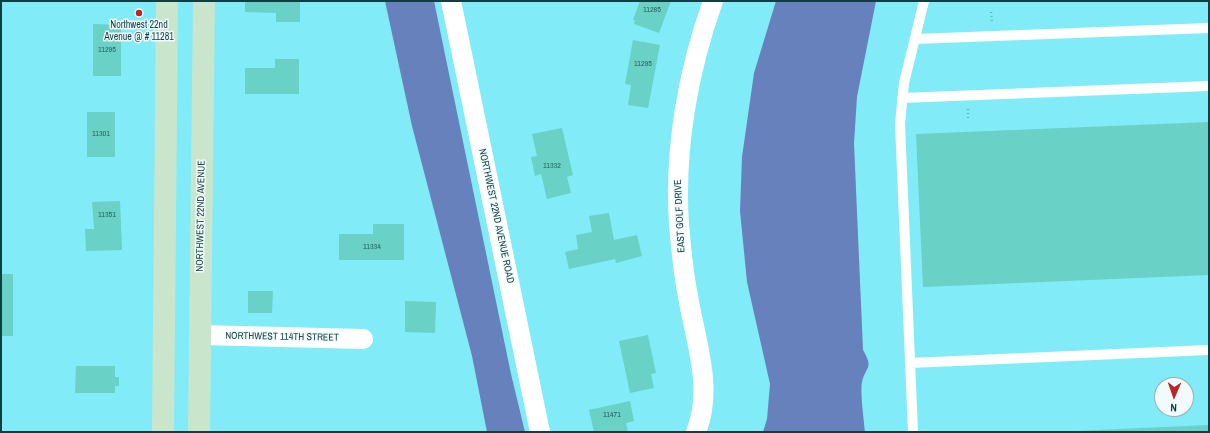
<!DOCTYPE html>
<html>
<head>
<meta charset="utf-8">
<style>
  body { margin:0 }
  #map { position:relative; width:1210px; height:433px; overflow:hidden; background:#82ebf8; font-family:"Archivo Narrow",sans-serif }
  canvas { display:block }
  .frame { position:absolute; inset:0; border:2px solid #103e43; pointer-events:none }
  .north { position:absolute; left:1154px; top:377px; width:40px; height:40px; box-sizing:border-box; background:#f2fbfc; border:1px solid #98afb2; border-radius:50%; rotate:182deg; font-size:11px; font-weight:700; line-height:16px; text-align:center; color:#103e43 }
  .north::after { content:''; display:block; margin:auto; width:14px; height:18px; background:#b8282a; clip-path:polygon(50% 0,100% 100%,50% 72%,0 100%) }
</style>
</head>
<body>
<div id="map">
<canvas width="1210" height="433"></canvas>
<div class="frame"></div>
<div class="north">N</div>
</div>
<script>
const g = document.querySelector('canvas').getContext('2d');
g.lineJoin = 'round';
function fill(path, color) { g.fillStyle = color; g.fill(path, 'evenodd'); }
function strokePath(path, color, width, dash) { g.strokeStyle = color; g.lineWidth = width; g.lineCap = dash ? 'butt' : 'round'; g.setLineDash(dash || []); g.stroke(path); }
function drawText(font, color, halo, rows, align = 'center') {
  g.font = font + ' "Archivo Narrow",sans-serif'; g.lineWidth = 3; g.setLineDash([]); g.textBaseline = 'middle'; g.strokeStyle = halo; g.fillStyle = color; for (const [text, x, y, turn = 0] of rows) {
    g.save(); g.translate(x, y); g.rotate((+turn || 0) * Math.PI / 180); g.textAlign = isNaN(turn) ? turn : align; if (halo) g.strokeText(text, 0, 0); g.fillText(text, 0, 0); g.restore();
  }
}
fill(new Path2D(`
  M385 1H434L511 374 525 432H487L472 356 412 126Z
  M776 1H876L857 97 854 143 863 350C874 369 866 366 862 382 860 392 864 420 865 432H763L767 419 770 384 747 282 740 211 742 157 754 73Z`), '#6781bc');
fill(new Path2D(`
  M245 1H300V22H276V13L245 12Z
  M640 1H671L659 33 634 24 635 20H633Z
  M93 24 121 25V76H93Z
  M633 40 660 45 648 108 628 105 631 85 625 84Z
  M275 59H299V94H245V68H275Z
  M87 112H115V157H87Z
  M1209 122V275L923 287 916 134Z
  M562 128 573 175 567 177 571 193 547 199 541 174 535 176 531 157 537 156 532 134Z
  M120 201 122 250 86 251 85 229H94L92 202Z
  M609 213 614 240 637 235 642 256 616 263 615 259 569 269 565 252 578 249 576 235 592 232 589 216Z
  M373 224H404V260H339V234H373Z
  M1 274H13V336H1Z
  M248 291H273L272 313H248Z
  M405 301 436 302 435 333 405 332Z
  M648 335 656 373 651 374 654 388 630 393 619 341Z
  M76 366H115V377H119V386H115V393H75Z
  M630 401 634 421 626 423 628 432H594L589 410Z
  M1209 425V432H1076V431Z`), '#69d1c5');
strokePath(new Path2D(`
  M991 12 992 23
  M968 109V121`), '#60b7c2', 2.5, [1, 3]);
strokePath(new Path2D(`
  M915 39 1209 28
  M902 98 1209 86
  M910 363 1209 350
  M913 432 900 124 904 83 924 1`), '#fff', 10);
strokePath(new Path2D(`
  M451 1 540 432
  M200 335 363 339
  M696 432C714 388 695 340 688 296 683 272 681 248 679 224 674 149 688 71 713 1`), '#fff', 20);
strokePath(new Path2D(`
  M163 432 167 1
  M199 432 204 1`), '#c9e6cc', 22);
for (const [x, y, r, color] of [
  [139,13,4,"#b8282a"]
]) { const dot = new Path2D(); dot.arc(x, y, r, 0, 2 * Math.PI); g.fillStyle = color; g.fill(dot); strokePath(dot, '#f2fbfc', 1.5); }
drawText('8px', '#266364', null, [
  ["11285",652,10],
  ["11295",107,50],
  ["11295",643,64],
  ["11301",101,134],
  ["11332",552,166],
  ["11351",107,215],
  ["11334",372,247],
  ["11471",612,415]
]);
drawText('10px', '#103e43', '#f2fbfc', [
  ["Northwest 22nd",139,25],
  ["Avenue @ # 11281",139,37]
]);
drawText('10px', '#103e43', '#f2fbfc', [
  ["NORTHWEST 22ND AVENUE",201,216,-89],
  ["NORTHWEST 22ND AVENUE ROAD",496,216,78],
  ["EAST GOLF DRIVE",680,216,-93],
  ["NORTHWEST 114TH STREET",282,337,1]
]);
</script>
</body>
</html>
